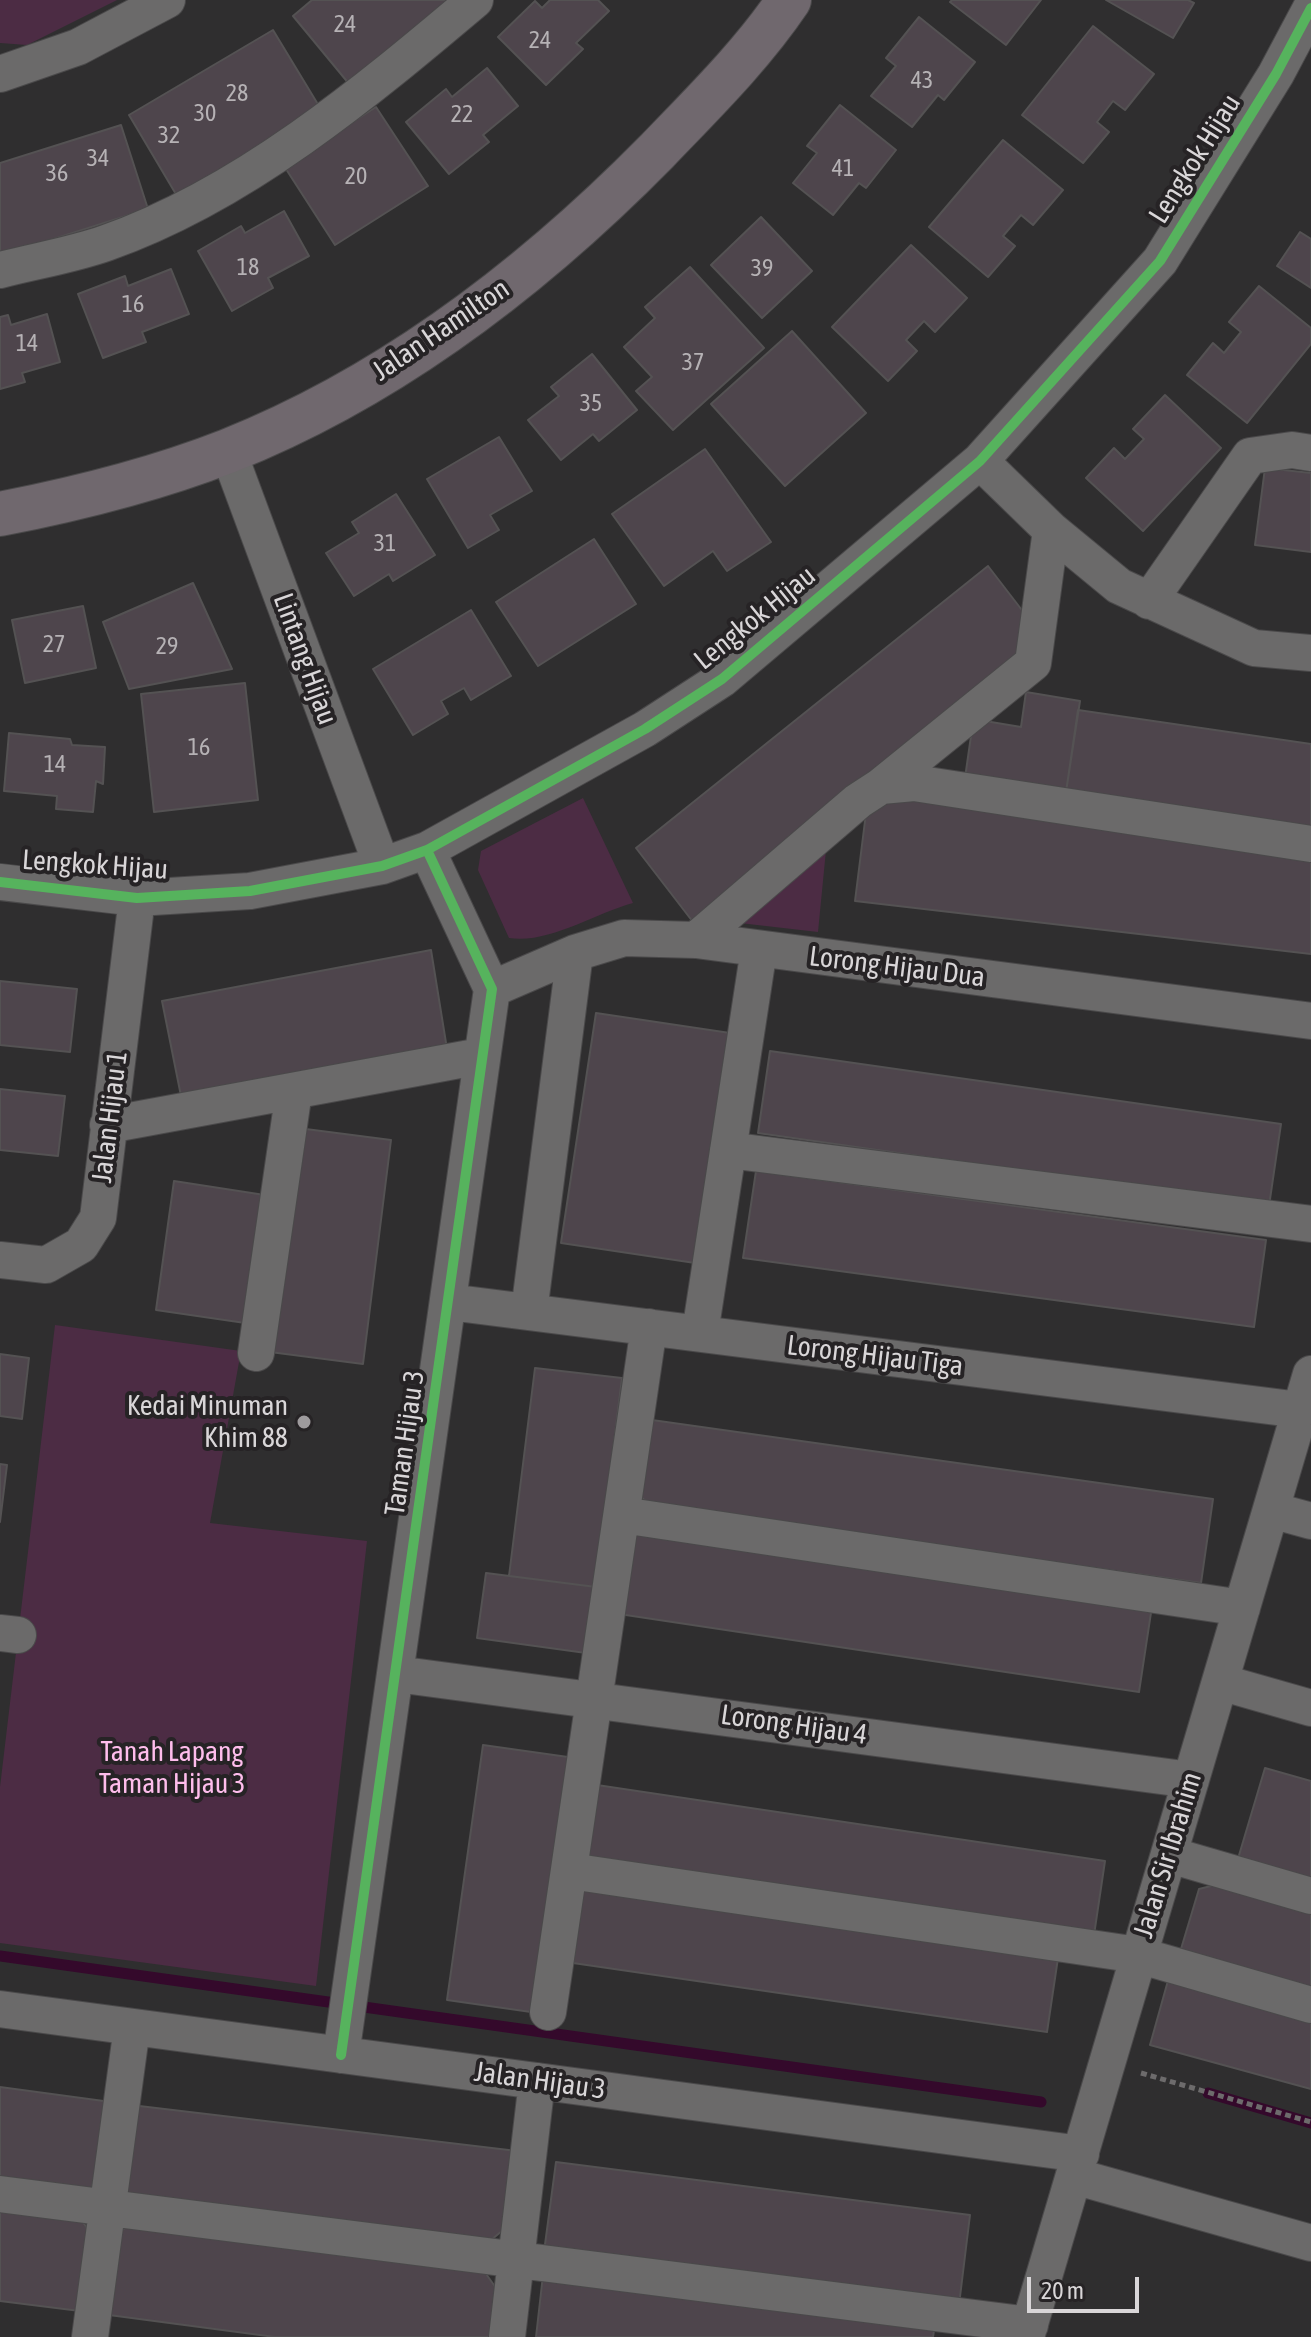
<!DOCTYPE html>
<html>
<head>
<meta charset="utf-8">
<style>
  body { margin:0 }
  #map { position:relative; width:1311px; height:2337px; overflow:hidden; background:#2f2e2f; font-family:"Asap Condensed",sans-serif }
  canvas { display:block }
  .scale { position:absolute; left:1027px; top:2277px; width:112px; height:36px; box-sizing:border-box; border:4px solid #d9d6d8; border-top:0; padding-left:10px; font-size:24px; line-height:28px; white-space:nowrap; color:#d9d6d8; -webkit-text-stroke:6px #262325; paint-order:stroke }
</style>
</head>
<body>
<div id="map">
<canvas width="1311" height="2337"></canvas>
<div class="scale">20 m</div>
</div>
<script>
const g = document.querySelector('canvas').getContext('2d');
g.lineJoin = 'round';
function fill(path, color) { g.fillStyle = color; g.fill(path, 'evenodd'); }
function strokePath(path, color, width, dash) { g.strokeStyle = color; g.lineWidth = width; g.lineCap = dash ? 'butt' : 'round'; g.setLineDash(dash || []); g.stroke(path); }
function drawText(font, color, halo, rows, align = 'center') {
  g.font = font + ' "Asap Condensed",sans-serif'; g.lineWidth = 8; g.setLineDash([]); g.textBaseline = 'middle'; g.strokeStyle = halo; g.fillStyle = color; for (const [text, x, y, turn = 0] of rows) {
    g.save(); g.translate(x, y); g.rotate((+turn || 0) * Math.PI / 180); g.textAlign = isNaN(turn) ? turn : align; if (halo) g.strokeText(text, 0, 0); g.fillText(text, 0, 0); g.restore();
  }
}
fill(new Path2D(`
  M0 0H117L27 45 0 43Z
  M583 798 633 903C593 914 549 944 509 938L478 870 481 851Z
  M827 840 818 932 731 922Z
  M55 1325 241 1351 210 1523 367 1541 316 1986 0 1943V1787Z`), '#4c2c44');
strokePath(new Path2D(`
  M0 1956 1041 2102
  M1208 2093 1311 2123`), '#34092b', 11);
const building = new Path2D(`
  M312 0H455L350 85 293 16Z
  M550 0H598L609 11 576 43 583 49 546 85 498 37 535 1 542 8Z
  M952 0H1041L1006 45 950 2Z
  M1106 0H1188L1194 3 1173 38Z
  M919 17 975 62 944 100 938 95 912 127 871 96 896 66 886 58Z
  M1093 26 1154 74 1125 110 1113 101 1097 122 1109 132 1083 163 1022 115Z
  M273 30 322 111 177 196 129 115Z
  M487 68 518 106 483 135 489 142 449 174 406 122 446 89 452 97Z
  M840 105 896 150 866 188 859 183 833 215 793 183 817 153 807 146Z
  M376 107 428 186 335 245 284 166Z
  M121 125 148 209 0 256V163Z
  M1003 140 1063 190 1033 225 1021 215 1003 236 1015 246 988 277 929 227Z
  M284 211 309 256 268 278 273 288 232 311 198 251 241 226 245 233Z
  M761 217 812 271 762 318 711 265Z
  M1300 232 1311 239V288L1277 266Z
  M911 245 967 298 935 332 924 321 906 340 917 351 888 381 832 327Z
  M690 267 764 348 673 430 636 391 652 377 624 347 655 318 645 307Z
  M171 269 189 314 142 332 146 342 103 358 78 294 125 276 128 286Z
  M1259 286 1311 328V344L1247 423 1187 375 1213 343 1224 353 1241 332 1229 322Z
  M47 314 60 362 22 373 25 382 0 389V317L8 315 11 325Z
  M792 331 866 413 785 486 711 404Z
  M592 354 637 410 599 441 593 434 561 460 528 420 559 396 551 387Z
  M1165 395 1221 448 1143 531 1086 478 1114 448 1125 459 1144 439 1133 429Z
  M499 437 532 491 490 515 499 530 468 548 427 479Z
  M705 449 771 542 727 571 713 551 664 586 612 514Z
  M1265 468 1311 473V552L1255 545Z
  M396 494 435 555 393 581 389 574 354 596 326 553 359 533 352 522Z
  M594 539 636 604 538 666 496 602Z
  M988 566 1028 618 1018 662 693 922 636 848Z
  M193 583 232 669 129 689 103 622Z
  M83 606 96 668 25 683 12 620Z
  M471 610 511 676 471 700 464 688 441 701 448 714 413 735 373 669Z
  M245 683 258 800 154 812 141 694Z
  M1026 692 1080 701 1066 792 965 778 972 729 985 721 1021 727Z
  M1078 710 1311 744V829L1066 792Z
  M9 733 70 739 72 745 105 747 103 784 96 781 93 812 56 809 57 796 4 791Z
  M889 801H925L1311 857V954L855 901 866 813Z
  M431 950 447 1049 182 1101 162 1001Z
  M0 981 77 989 70 1052 0 1045Z
  M596 1013 730 1033 695 1263 561 1243Z
  M770 1051 1281 1124 1269 1206 758 1133Z
  M0 1089 65 1096 58 1156 0 1150Z
  M298 1128 391 1140 363 1364 270 1352Z
  M756 1171 1266 1240 1254 1327 743 1258Z
  M174 1181 271 1196 252 1324 156 1310Z
  M0 1354 29 1358 22 1419 0 1416Z
  M535 1368 622 1378 596 1587 509 1576Z
  M652 1420 1213 1499 1201 1583 650 1505 640 1496Z
  M0 1464 7 1465 0 1522Z
  M631 1534 1152 1606 1139 1692 619 1614Z
  M486 1573 596 1587 586 1653 477 1638Z
  M483 1745 575 1758 538 2013 447 2000Z
  M1265 1768 1311 1781V1884L1237 1862Z
  M597 1785 1105 1861 1094 1935 586 1860Z
  M1223 1883 1311 1909V1998L1178 1959 1199 1889Z
  M583 1889 1058 1958 1047 2032 573 1963Z
  M1169 1977 1311 2016V2089L1150 2045Z
  M0 2087 111 2102 91 2192 0 2180Z
  M131 2105 517 2151 509 2225 484 2246 137 2202 119 2185Z
  M556 2162 970 2215 959 2305 544 2252Z
  M0 2204 77 2214 90 2232 80 2311 0 2301Z
  M133 2223 484 2271 501 2295 495 2337H275L109 2315 119 2232Z
  M543 2275 935 2325 933 2337H536Z`);
fill(building, '#4e454c');
strokePath(building, '#545253', 2);
const minor = new Path2D(`
  M0 74 78 47 167 0
  M0 270C35 261 72 255 106 243 243 195 366 92 475 0
  M228 451 382 866
  M980 461 1051 530 1119 586 1254 648 1311 653
  M1149 601 1250 456 1292 450 1311 453
  M881 786 1033 663 1051 530
  M0 882 137 898 250 891 382 866 427 850 645 729 722 679 980 461 1160 261 1276 74 1311 8
  M696 940 858 801 881 786 914 783 1311 844
  M492 989 575 953 624 938 696 940 1311 1021
  M108 1125 481 1056
  M728 1150 1311 1224
  M0 1260 46 1265 81 1245 98 1218 137 898
  M449 1302 1300 1410
  M529 1312 575 953
  M700 1333 759 949
  M256 1353 294 1091
  M1271 1510 1311 1521
  M622 1515 1242 1608
  M0 1633 18 1635
  M396 1674 1191 1780
  M1220 1682 1311 1708
  M1170 1855 1311 1896
  M570 1871 1138 1955 1311 2005
  M0 2009 1081 2154
  M548 2012 649 1327
  M341 2055 492 989 427 850
  M1074 2176 1311 2243
  M0 2194 1030 2325
  M90 2337 132 2027
  M507 2337 537 2081
  M1026 2337 1311 1374`);
const major = new Path2D(`
  M0 514C77 499 154 480 228 451 391 386 535 275 657 151 703 103 752 55 789 0`);
strokePath(minor, '#4a494a', 38);
strokePath(major, '#4a494a', 46);
strokePath(new Path2D(`
  M1141 2073 1311 2122`), '#6d6b6c', 5, [6, 4]);
strokePath(minor, '#6b6a6a', 36);
strokePath(major, '#70686e', 44);
strokePath(new Path2D(`
  M0 882 137 898 250 891 382 866 427 850 645 729 722 679 980 461 1160 261 1276 74 1311 8
  M341 2055 492 989 427 850`), '#56b35d', 10);
for (const [x, y, r, color] of [
  [304,1422,8,"#9e9b9d"]
]) { const dot = new Path2D(); dot.arc(x, y, r, 0, 2 * Math.PI); g.fillStyle = color; g.fill(dot); strokePath(dot, '#262325', 3); }
drawText('24px', '#b6b2b5', null, [
  ["24",345,24],
  ["24",540,40],
  ["43",922,80],
  ["28",237,93],
  ["30",205,113],
  ["22",462,114],
  ["32",169,135],
  ["34",98,158],
  ["41",843,168],
  ["36",57,173],
  ["20",356,176],
  ["18",248,267],
  ["39",762,268],
  ["16",133,304],
  ["14",27,343],
  ["37",693,362],
  ["35",591,403],
  ["31",385,543],
  ["27",54,644],
  ["29",167,646],
  ["16",199,747],
  ["14",55,764]
]);
drawText('28px', '#d9d6d8', '#262325', [
  ["Lengkok Hijau",1195,159,-58],
  ["Jalan Hamilton",441,330,-34],
  ["Lengkok Hijau",755,618,-39],
  ["Lintang Hijau",305,659,70],
  ["Lengkok Hijau",95,865,4],
  ["Lorong Hijau Dua",897,967,7],
  ["Jalan Hijau 1",110,1117,-83],
  ["Lorong Hijau Tiga",875,1356,7],
  ["Taman Hijau 3",405,1443,-82],
  ["Lorong Hijau 4",794,1725,8],
  ["Jalan Sir Ibrahim",1168,1855,-73],
  ["Jalan Hijau 3",540,2081,8]
]);
drawText('28px', '#d9d6d8', '#262325', [
  ["Kedai Minuman",288,1406],
  ["Khim 88",288,1438]
], 'right');
drawText('28px', '#febdec', '#262325', [
  ["Tanah Lapang",172,1752],
  ["Taman Hijau 3",172,1784]
]);
</script>
</body>
</html>
